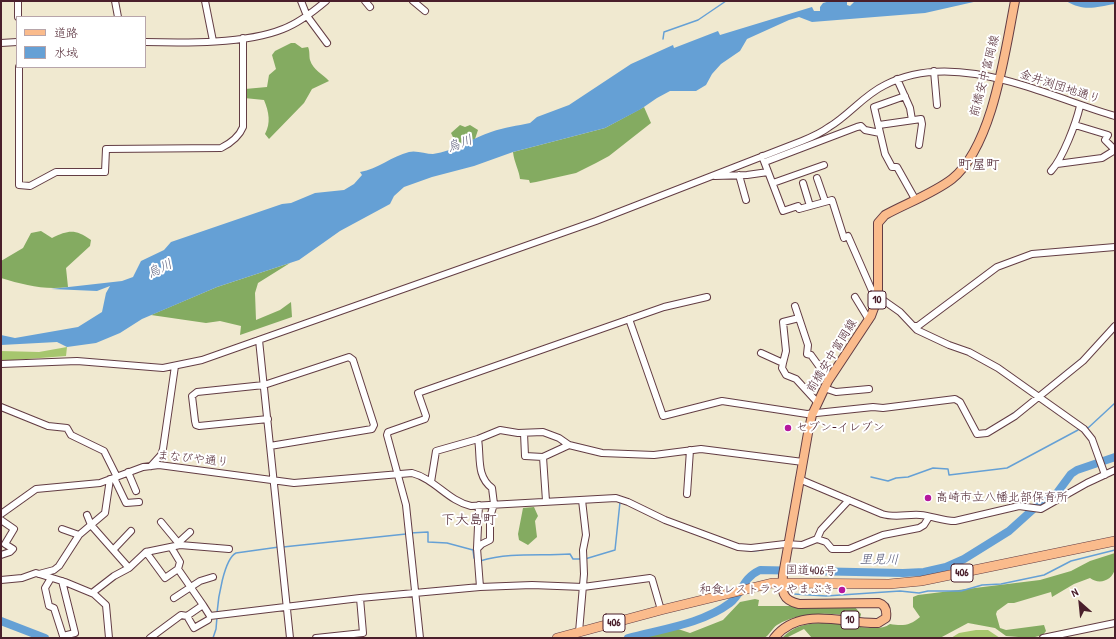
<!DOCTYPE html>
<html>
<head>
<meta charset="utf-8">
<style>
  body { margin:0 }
  #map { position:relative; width:1116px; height:639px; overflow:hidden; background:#f0e9d0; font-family:"Patrick Hand","Klee One",sans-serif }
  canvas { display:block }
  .frame { position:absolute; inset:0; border:2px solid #4a1f2b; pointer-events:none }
  .legend { position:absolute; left:16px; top:16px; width:130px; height:52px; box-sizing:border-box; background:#fff; border:1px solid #b7a5aa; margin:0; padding:5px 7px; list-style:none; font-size:12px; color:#4a1f2b }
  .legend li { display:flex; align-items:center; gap:8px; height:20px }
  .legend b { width:20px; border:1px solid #b7a5aa }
  .north { position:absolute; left:1060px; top:583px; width:40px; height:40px; -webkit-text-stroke:3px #fff; paint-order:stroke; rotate:333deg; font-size:11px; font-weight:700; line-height:16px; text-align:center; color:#4a1f2b }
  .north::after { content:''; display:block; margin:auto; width:14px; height:18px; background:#4a1f2b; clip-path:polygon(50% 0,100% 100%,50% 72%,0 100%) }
</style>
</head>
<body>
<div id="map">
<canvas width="1116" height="639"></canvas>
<div class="frame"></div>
<ul class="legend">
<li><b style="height:5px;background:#fabb8c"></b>道路</li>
<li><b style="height:11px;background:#65a0d5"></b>水域</li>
</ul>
<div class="north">N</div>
</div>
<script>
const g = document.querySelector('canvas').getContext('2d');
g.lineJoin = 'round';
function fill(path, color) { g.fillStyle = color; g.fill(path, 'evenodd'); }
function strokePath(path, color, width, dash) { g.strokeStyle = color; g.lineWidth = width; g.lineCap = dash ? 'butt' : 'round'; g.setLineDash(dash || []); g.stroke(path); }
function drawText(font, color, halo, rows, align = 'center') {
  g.font = font + ' "Patrick Hand","Klee One",sans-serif'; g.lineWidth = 4; g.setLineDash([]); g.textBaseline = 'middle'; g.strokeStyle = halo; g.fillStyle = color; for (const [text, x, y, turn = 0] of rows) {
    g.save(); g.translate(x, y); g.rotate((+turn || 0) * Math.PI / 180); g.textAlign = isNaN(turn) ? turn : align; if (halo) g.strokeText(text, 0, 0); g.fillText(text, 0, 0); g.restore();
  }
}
fill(new Path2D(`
  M67 347 66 356 1 361V351L39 352Z
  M976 630H988L1000 638H951L959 633Z`), '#a6c66e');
fill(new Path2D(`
  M291 43H295L302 48 308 47C310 51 309 56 310 60 313 70 323 74 329 81L312 89 304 103 269 139 265 134C271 123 269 112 264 100L244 98 245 89 267 87 269 75 276 69 272 55 275 51Z
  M644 107 651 123 609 156 596 163 576 173 536 182 530 183 529 180 520 179C519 170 514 162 513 152L605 128Z
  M460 125 465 127 470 125 478 130 475 139 459 145 456 143 451 133Z
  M41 231 52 238C69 230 75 229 91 240L90 246 66 268 68 287C44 290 24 285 1 278V261L23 248 31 233Z
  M290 263 258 283 255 293 256 320 280 310 291 302 292 317 240 335 241 326 220 321 206 323 151 315 217 287Z
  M534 507 538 516 535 521 537 537 528 545 519 540 518 534 523 508Z
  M1115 553C1115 558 1116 565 1115 569 1112 581 1099 585 1090 578L1074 584 1052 597 1051 592 1014 603H1008L997 611 996 614 1000 628 1006 630 1044 625 1046 631 1043 635 1031 638 1006 636 995 628 968 623 940 638H812L804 629 786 638H782C813 605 870 639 890 624 902 626 910 626 920 617L913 607V597L918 595 1040 580 1071 571 1090 561Z
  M755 599 759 600 758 606H854L861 614 860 618C834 612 801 611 777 625 772 628 770 635 764 638H632L678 629 690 633 723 620 740 602Z`), '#84ab61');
fill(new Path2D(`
  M830 1H847V5L850 6 855 1H978L925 13 812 22 799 17 789 20 747 39 740 51 721 64 712 74 706 85 696 91H670L657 98 641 109 605 128 513 152 474 166 432 177 404 187 394 196 390 204 340 231 299 260 217 287 142 319 120 333 96 343 67 347 57 342 1 345V335L15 338 78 327 102 312 106 293 110 286 97 291 51 289 122 281 133 277 141 261 164 250 171 242 282 204 291 203 315 193 344 190 354 184 362 175 360 172C378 169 392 156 409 152 416 150 426 154 433 154 454 151 473 138 491 132 505 127 517 126 530 123L537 117 569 105 631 64 673 45 674 48 718 31 720 35 812 7 814 11H820V7L823 3Z
  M1066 1H1115V4C1095 7 1085 12 1066 1Z`), '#65a0d5');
strokePath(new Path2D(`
  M663 39 664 32 698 20 726 1
  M1043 390 1083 357
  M1008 417 1018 410
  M1085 426 1088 428 1115 403
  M871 477 888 481 896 478 908 477 933 468 948 469 949 475 1007 468 1078 430
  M666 523 734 548
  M410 533 428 532V542L447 543 473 550 474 558 476 560
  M283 547 406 534
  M741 550 753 551 763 550
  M585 559 615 550 620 502
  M480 561C511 552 539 556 570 554L573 559H581
  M794 594 826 596 900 591 919 593 928 591H961L982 585 1001 584 1044 575 1071 561 1115 550
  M217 613C218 599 224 559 236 553L279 547
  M213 638 216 629 217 617`), '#65a0d5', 1.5);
strokePath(new Path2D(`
  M1 621 45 638
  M628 638C661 629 702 624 730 603 743 593 741 579 760 570L903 573 924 572 946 567 964 559 1009 531 1039 504 1054 497 1071 474 1077 470 1115 457`), '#65a0d5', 8);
const minor = new Path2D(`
  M115 1 118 17
  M205 1 213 41
  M301 1 307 16 327 43
  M365 1 370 7
  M413 1 425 11
  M18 17V1
  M145 42C185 43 246 44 283 29 299 23 313 12 326 1
  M1 43 17 42
  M19 67V185L30 186 56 172H105L106 149 221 148C231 143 239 137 243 127V38
  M934 71 937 105
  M897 79 910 108 912 120
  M905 96 874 107 885 154 892 167H897L915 199
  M879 125 921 119 922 124 919 145
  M1075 125 1108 135 1105 140 1115 150
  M762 156 783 211 798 206 799 209 832 200 844 238
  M765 162 857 127 861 126 865 130 880 133
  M1057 164 1102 158 1115 150
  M1051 171C1063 158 1076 123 1080 106
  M739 175 746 200
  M715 176 747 175 768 172
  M817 178 825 201
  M773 183 824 165
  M803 183 810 206
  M848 236 873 293 900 312 917 330 949 345 969 352 998 368 1084 429 1092 439 1105 475
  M855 297 869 320
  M799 318 808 345 807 354 811 355 829 380
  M629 319 663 416 722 401 807 414 873 407 883 408 955 399 960 402 977 434 987 433 1015 416 1083 361 1115 326
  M915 326H918L997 267 1032 254 1115 247
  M259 340 290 638
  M761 353 783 363 786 351 783 322 799 318 795 306
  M783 363 782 368 786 375 796 379 817 402
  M1 364 77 361 163 368 202 360 596 221 802 141C812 137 821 133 829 127 849 115 864 95 885 85 955 48 1046 96 1115 116
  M824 388 836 392 869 389
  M1 407 48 426 67 428 71 435 104 451 117 477
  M268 419 199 426 196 425 195 421 192 396 197 392 264 385 349 357 353 360 374 425 372 429 270 446
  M524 433 525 456 543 457 569 445
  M543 457 546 501
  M151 466 161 455 163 449 175 366
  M128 472 136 491
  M114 478 126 503 139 502
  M799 479 882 514C895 518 908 514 920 515 933 516 942 521 955 521L1019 506 1041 509 1087 483 1115 470
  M431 482 436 451 478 439 500 430 518 433 543 432 559 438 569 445 602 453 654 455 701 449 803 462
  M687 494 690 450
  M479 505 477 548 480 587
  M1 514 36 489 100 483 143 467 159 465 294 483 412 473C435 479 448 501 471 506L616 498 628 502 665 520 738 547 751 548 785 544 802 545 817 539 826 542 832 549H849L883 535 919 528 924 525 929 517
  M87 515 91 525 129 568 146 552 165 578 178 569 203 605
  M1 520 14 529 5 544 13 549 10 552 1 555
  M62 529 79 535
  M817 539 821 530 849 500
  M178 543 190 532
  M180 545 229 549
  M171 547 180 562 178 569
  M477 549 482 544 490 540V517L494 504 492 488C476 476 481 457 478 439
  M113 550 131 531
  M146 552 180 545 161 522
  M39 574 54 570 59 566 79 535 105 513 110 479
  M51 578 45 588 49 606 54 608 63 636 75 633 62 581
  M1 580 22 578 36 573 65 582 94 594 106 605 109 638
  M92 593 114 576 129 568
  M174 598 200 581 213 577
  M187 616 194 628 208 620
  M579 632 584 574 583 550 586 535 582 500
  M150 638 181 615 187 616 203 605 210 616 360 598 480 587 532 585 583 587 650 578 652 579 661 610
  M316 638 363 633 360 598
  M420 638 406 505 387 435 388 432 425 419 426 416 418 393 664 307 707 297
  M1043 638 1115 623`);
const major = new Path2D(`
  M774 638C800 605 843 624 878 623L886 618C887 611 886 605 879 603L799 604C781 600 782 591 783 575L808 433 812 415 828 381 871 316 878 297V223L885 215C905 204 934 193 952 179 993 146 1005 51 1015 1`);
const highway = new Path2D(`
  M557 638 661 610 772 583 889 584 921 581 1115 541`);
strokePath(minor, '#633d44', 8);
strokePath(major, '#633d44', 10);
strokePath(highway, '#633d44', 10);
strokePath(minor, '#fff', 6);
strokePath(major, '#fabb8c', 8);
strokePath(highway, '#fabb8c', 9);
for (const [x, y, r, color] of [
  [788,428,4,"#b5179e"],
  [928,498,4,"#b5179e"],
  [842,590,4,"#b5179e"]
]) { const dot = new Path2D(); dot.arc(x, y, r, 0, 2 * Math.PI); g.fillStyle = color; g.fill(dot); strokePath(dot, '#fff', 1.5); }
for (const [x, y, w] of [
  [877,300,18],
  [962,573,22],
  [850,620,18],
  [614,623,22]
]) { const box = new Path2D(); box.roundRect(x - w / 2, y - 9, w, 18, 3); g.fillStyle = '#fff'; g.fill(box); strokePath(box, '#4a1f2b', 1); }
drawText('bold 11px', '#4a1f2b', null, [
  ["10",877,300],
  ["406",962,573],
  ["10",850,620],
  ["406",614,623]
]);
drawText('12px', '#4a1f2b', '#fff', [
  ["前橋安中富岡線",985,76,-75],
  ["金井渕団地通り",1060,87,18],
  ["前橋安中富岡線",832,356,-58],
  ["まなびや通り",193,459,6],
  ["国道406号",811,571,2]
]);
drawText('12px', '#4a1f2b', '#fff', [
  ["セブン-イレブン",796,428],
  ["高崎市立八幡北部保育所",936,498],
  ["和食レストラン やまぶき",834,590,"right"]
], 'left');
drawText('italic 13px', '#565977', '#fff', [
  ["烏川",460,144,-20],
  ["烏川",160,269,-25],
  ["里見川",879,560,1]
]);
drawText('14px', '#4a1f2b', '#fff', [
  ["町屋町",979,165],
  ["下大島町",469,520]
]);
</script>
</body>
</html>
